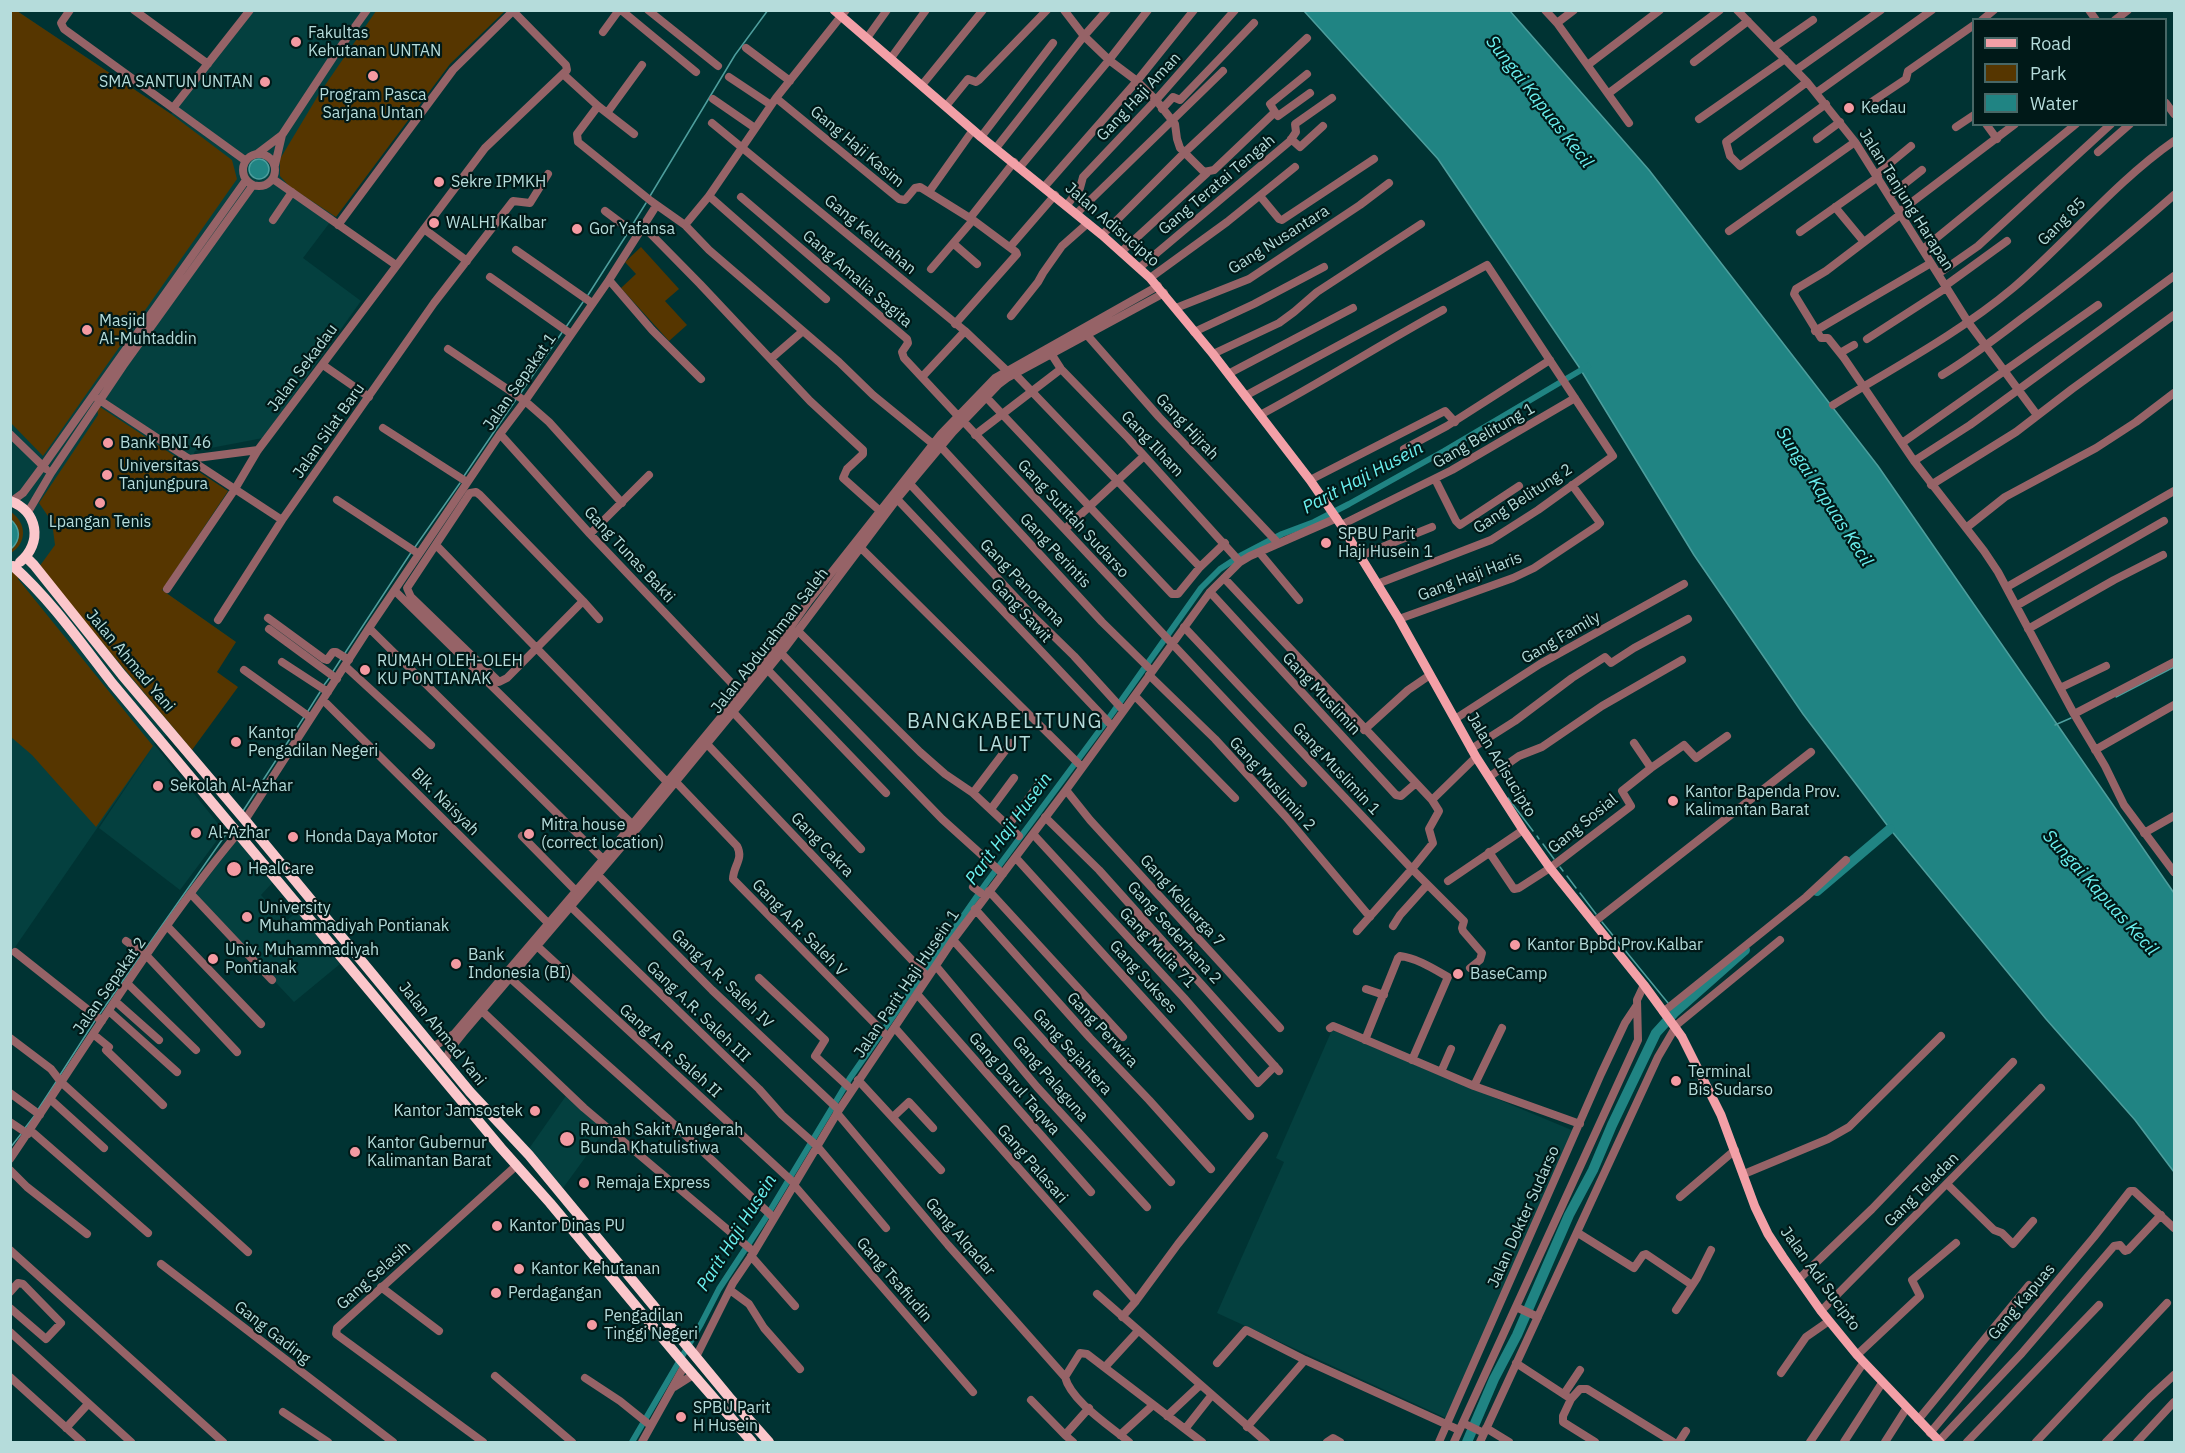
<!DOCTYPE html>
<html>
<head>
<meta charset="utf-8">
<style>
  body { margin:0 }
  #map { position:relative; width:2185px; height:1453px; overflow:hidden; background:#033; font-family:"IBM Plex Sans",sans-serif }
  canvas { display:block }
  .frame { position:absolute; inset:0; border:12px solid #b5dcdb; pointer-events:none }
  .legend { position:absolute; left:1972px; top:18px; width:195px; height:108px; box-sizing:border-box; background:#001918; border:2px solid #486766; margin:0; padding:8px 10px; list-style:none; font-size:18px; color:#b5dcdb }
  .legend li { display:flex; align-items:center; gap:12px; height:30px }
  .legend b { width:30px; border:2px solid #486766 }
</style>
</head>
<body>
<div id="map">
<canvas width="2185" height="1453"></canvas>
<div class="frame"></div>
<ul class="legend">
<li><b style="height:8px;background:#f3a0a7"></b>Road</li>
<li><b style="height:16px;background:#563600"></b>Park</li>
<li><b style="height:16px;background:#208483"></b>Water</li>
</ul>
</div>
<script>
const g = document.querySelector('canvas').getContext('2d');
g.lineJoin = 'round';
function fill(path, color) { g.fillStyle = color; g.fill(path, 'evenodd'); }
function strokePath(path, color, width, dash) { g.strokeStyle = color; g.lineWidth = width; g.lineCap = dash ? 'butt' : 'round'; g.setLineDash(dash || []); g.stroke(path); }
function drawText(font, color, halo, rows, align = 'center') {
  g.font = font + ' "IBM Plex Sans",sans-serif'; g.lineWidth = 4.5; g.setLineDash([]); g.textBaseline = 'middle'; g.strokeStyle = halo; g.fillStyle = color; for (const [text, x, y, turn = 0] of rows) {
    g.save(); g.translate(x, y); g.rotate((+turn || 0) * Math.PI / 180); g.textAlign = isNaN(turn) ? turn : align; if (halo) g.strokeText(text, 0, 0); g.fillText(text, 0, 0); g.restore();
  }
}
fill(new Path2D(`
  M11 11H17L171 114 254 11H385L442 74 303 258 361 301 263 438 195 451 188 465 228 491 162 590 236 642 175 730 154 744 224 831 180 890 99 828 153 747 11 953Z
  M237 840 274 881 261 895 285 922 298 911 340 964 294 1002 194 895Z
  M1332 1030 1574 1131 1446 1418 1217 1313 1284 1162 1276 1158Z
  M568 1093 606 1129 563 1188 528 1150Z`), '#04403f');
fill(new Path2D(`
  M502 10 504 12 450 64 336 217 289 186 280 176V159L319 94 376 11Z
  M10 11H17L171 114 232 160 237 179 43 456 11 423Z
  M641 247 679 289 665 301 687 325 669 341 621 288 636 274 625 262Z
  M97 405 228 491 162 590 236 642 217 672 238 687 192 750 39 567 55 545 52 522 39 503 98 415Z
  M11 512C27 523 27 543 11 553Z
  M10 571 20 576 18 579 153 746 96 827 32 755 11 737Z`), '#563600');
const water = new Path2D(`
  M1304 11H1510L1649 170 1878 466 2174 893V1172L2135 1120 2046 1019 1890 829 1803 714 1694 555 1579 367 1438 159Z
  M249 169a10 10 0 1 1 20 0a10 10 0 1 1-20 0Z
  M10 519C21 528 21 540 11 549Z`);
fill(water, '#208483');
strokePath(water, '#4d9e9d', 1.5);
strokePath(new Path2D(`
  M650 196 735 55 768 10
  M631 227 646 203
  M588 295 629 231
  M566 327 583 302
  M520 394 563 331
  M464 476 517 398
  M415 547 460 483
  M345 653 412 551
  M332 673 341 659
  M324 685 330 677
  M2116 697 2174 667
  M308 711 320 692
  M2055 725 2071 718
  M1508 798 1533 831
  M243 811 304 717
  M1537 836 1539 839
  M1543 844 1554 859
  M1560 867 1563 871
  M1567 876 1576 888
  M1580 893 1596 914
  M1602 922 1668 1003
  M144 951 229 830
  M1674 1011 1675 1012
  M99 1015 141 955
  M60 1075 96 1019
  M37 1111 56 1082
  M25 1128 35 1115
  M10 1148 21 1134`), '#4d9e9d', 1.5);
strokePath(new Path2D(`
  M632 1442 701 1324 719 1289 765 1219 850 1078 987 882 1111 715 1201 588 1220 569 1240 556 1282 534 1314 522 1349 504 1444 451 1588 366`), '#208483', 6);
strokePath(new Path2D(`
  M1817 891 1890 829
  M1467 1442 1494 1379 1517 1335 1569 1215 1593 1170 1612 1125 1656 1033 1675 1012 1745 950`), '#208483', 10);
strokePath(new Path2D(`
  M70 10 61 23 64 29 246 161
  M134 10 208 64
  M621 10 696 72
  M648 10 718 66
  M1064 10 1084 36 1109 60 1137 81 1156 100 1175 124 1177 139 1180 148 1204 172 1214 170 1275 112 1270 104 1307 74
  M1545 10 1557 23
  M1574 10 1557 23 1629 123
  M1737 10 1807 82 1855 142 1968 322 2037 415
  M2089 10 2096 20
  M1982 20 1994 10
  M2115 20 2128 10
  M603 32 619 10
  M867 38 887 10
  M1774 47 1813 20
  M746 48 790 81
  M891 58 926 10
  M1694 62 1748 21
  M1589 64 1660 10
  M1796 70 1881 10
  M563 74 598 106 634 134
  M729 77 771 105
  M1807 82 1726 142 1730 156 1740 166 1826 104
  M922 85 983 10
  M1609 93 1720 10
  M1816 93 1932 10
  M776 98 899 199 905 200 915 188 920 187 973 220 1016 252 1017 254 955 324
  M713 99 755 128
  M2166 103 2174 114
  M1867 105 1906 79 1908 71 1974 25
  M598 106 577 134 578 142 651 201 685 225 709 196 776 98 846 10
  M946 106 968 79 976 82 979 80 1047 10
  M173 108 250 10
  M1162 109 1173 97 1180 100 1254 23
  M1275 112 1278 116 1310 93
  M607 113 642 65
  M1699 119 1785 59
  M712 123 965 331 1007 371
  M1986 124 1997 139
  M1956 127 1974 115
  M981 137 1053 43
  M1291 139 1300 147 1323 126
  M1817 139 1840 122
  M996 148 1084 36 1107 10
  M2098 152 2130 124
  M243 170a16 16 0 1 1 32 0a16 16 0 1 1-32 0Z
  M257 154 282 135 334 56 367 10
  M275 165 282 135
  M1020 167 1109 60 1148 10
  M1876 175 1911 146
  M273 179 396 265
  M1045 186 1137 81 1194 10
  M929 192 973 130
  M709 196 826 299
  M1260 196 1279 219 1282 220 1374 159
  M1889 196 1922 170
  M741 197 907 339 908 343 902 352 904 358 958 416
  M1067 205 1080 188 1083 177 1156 100 1235 10
  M1835 207 1864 242
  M605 211 637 235
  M1899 212 2015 124
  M1077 213 1223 71
  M1901 214 1826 271 1796 289 1794 294 1821 338H1828L1844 358 1914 461 1984 551 1998 572 2074 714 2105 766 2124 805 2174 872
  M970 218 1014 162
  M273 220 292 192
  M338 225 453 70 513 11
  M685 225 709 250 839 362 873 395 933 444
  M643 226 700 284 810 401 863 450V454L847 469 843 478 880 511
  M424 229 467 261
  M1729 231 1855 142
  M1800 232 1878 177
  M1102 235 1184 153 1307 38
  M954 244 977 264
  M1010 247 1055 195
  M1923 249 2076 124
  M516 250 592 303
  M1121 252 1207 173
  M1139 268 1290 141 1296 132 1295 124 1332 98
  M931 269 973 220
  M1938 274 1978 246 2111 124
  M490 277 571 334
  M1150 278 1227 222 1295 167
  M609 280 652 330 701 379
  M1945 286 2007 241
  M1176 308 1249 279 1360 205 1389 183
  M1011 316 1038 282 1043 273 1062 246 1088 223
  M1815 331 1931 263
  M1194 332 1254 304 1324 267
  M1087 335 1159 417 1278 543
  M1867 339 1946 288
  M448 349 525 401 549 422 622 503
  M1840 353 1854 345
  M1213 354 1279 323 1294 312 1317 292 1421 224
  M1052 355 1061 369 1128 438 1240 562
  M774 356 803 331
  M323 365 369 397
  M1015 374 1200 567
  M1228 374 1353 308
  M1942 375C1970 358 1995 339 2021 319 2074 280 2125 238 2174 195
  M922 377 965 331
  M1245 396 1487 265 1613 456 1538 510 1491 540 1377 584
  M986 397 1172 594H1178L1200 567 1225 543
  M98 399 282 520
  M1833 405C1893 368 1958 334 2013 288 2068 241 2114 183 2174 141
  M1260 415C1322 382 1381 344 1443 310
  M964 422 1303 783
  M383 428 467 482
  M10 434 46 469
  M500 434 590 534 741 693
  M975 435 1061 369
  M1902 443 2098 305
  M941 447 1102 622 1152 671
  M1404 449 1447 426 1550 360
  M189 459 258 450
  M1914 461 1970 425 2174 276
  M1435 479 1456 521 1460 525 1519 486
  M1310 480 1445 411 1455 422
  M910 484 1031 614 1074 656 1123 710
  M1931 485 2016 432 2072 389 2174 315
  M897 499 1112 726
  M337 500 419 554
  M12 501 23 493 43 466 246 180
  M28 512 51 473 123 366 253 185
  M1341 525 1452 470 1575 398
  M1966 528 2005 497 2096 448 2136 422 2174 393
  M1065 529 1144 456
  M590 534 649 475
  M436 545 666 781
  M860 547 1082 767
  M1259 552 1299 600
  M1360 556 1432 527
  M1224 578 1432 800 1476 757
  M2007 587 2174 491
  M167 589 235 489 258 450 485 148 567 70 566 65 512 10
  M395 591 632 824
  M1210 592 1396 795 1401 796 1416 783
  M583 601 507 678 499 682 411 597 407 588 470 493 476 492 480 495 583 601 599 619
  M2016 606 2164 521
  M268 618 324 659 327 660 333 652H336L349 660
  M1399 619 1513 578 1534 568 1597 526 1600 523 1572 485
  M218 620 282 520 434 303 513 201 530 203 548 174
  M1184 627 1412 869 1433 843 1429 829 1439 811 1432 800
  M369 628 603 859
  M269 629 337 679
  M2028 629 2114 580 2163 555
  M798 631 920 752 945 774 973 793 1019 836
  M781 653 942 819 1003 874
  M282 662 328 692
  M345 666 431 745
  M764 666 886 793
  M244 670 311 718
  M1149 675 1215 739 1286 817 1370 917
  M2060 688 2106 666
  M1135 696 1235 798
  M323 700 547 922
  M733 712 861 849
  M2074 714 2174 662
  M1455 719 1540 664 1684 584
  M1364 730 1408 690 1430 675
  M706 743 928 977
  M1634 743 1651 768
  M1471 749 1515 721 1572 678 1605 657 1611 663 1634 648 1688 619
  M2095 750 2174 705
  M1489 777 1519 756 1542 747 1602 706 1682 660
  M675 781 737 846C744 859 733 866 733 879L888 1037
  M1066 790 1090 820 1280 1028
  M973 793 1011 743
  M991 809 1014 778
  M1045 817 1099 870 1279 1071
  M245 820 369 628 500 434 525 401 609 280 656 206
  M1008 826 1044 777
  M2144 833 2174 816
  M1033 834 1184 998 1258 1083 1275 1066
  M522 836 575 890
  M1489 852 1514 889 1519 888 1550 868 1631 806 1622 791 1651 768 1684 745 1696 758 1727 736
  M1016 858 1250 1116
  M597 874 712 990 839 1110
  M1448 881 1523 830
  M973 887 985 896
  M989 891 1123 1037
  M191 894 272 980
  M570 906 759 1089 782 1115 817 1146 886 1228
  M975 909 1090 1038 1149 1100 1211 1169
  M1594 922 1811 752
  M1393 926 1400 915 1427 885
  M168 927 261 1024
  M1357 931 1412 869 1464 921 1462 928 1463 931 1482 953 1480 960 1470 968
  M953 940 1171 1182
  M126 941 147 956 237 1052
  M537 946 795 1184
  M15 952 102 1021
  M936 966 1037 1087 1147 1207
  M510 978 667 1118 774 1218
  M759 978 825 1040 815 1056 852 1090
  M128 984 196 1050
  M1366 989 1384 995
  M917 994 1091 1192
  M115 1001 159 1040
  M109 1011 177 1072
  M482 1011 584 1108 754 1252
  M1663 1012 1806 897 1846 860
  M1674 1027 1780 940
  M895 1028 1136 1301 1122 1317
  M1330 1028 1333 1026 1338 1028 1474 1086 1580 1124
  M93 1034 109 1047 106 1050 163 1105
  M10 1038 51 1069 61 1082 248 1252
  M1365 1040 1398 958 1400 956C1417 958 1434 969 1448 977L1412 1060
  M433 1047 454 1034 611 850 741 693 769 658 809 601 941 434 995 378 1158 286
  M445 1061 451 1048 463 1033 641 824 743 700 785 648 897 499 953 432 999 384 1007 378 1164 293
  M1441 1072 1451 1049
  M858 1080 941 1170
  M1474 1086 1502 1028
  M10 1093 40 1115
  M50 1099 104 1148
  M837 1113 948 1245 1065 1377C1071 1401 1110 1426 1129 1442
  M893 1117 909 1102 933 1128
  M10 1122 28 1134
  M30 1130 148 1233
  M10 1159C84 1050 154 934 238 833
  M10 1170 27 1187 87 1234
  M1744 1174 1828 1139 1849 1127 1941 1036
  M1947 1184 1994 1230 2002 1233 2013 1244 2033 1221
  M794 1185 973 1392
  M1680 1197 1735 1150
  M1578 1233 1634 1268 1643 1255 1646 1254 1692 1285
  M10 1250 223 1442
  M751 1256 795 1306
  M161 1264 393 1442
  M1799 1279 1872 1209 2013 1062
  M381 1287 439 1331
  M730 1290 749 1304 764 1328 800 1369
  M10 1292 18 1283 23 1284 61 1323 46 1339 10 1308
  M1097 1294 1266 1442
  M1136 1301 1178 1244 1264 1136
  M1516 1307 1538 1317
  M1676 1310 1697 1278 1711 1250
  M1821 1311 2041 1088
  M10 1332 131 1442
  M1857 1355 1920 1296 1912 1280 1956 1243
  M696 1357 733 1283 754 1252 839 1110 953 940 1066 790 1210 592 1240 562 1250 556 1337 518
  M1217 1363 1246 1330 1305 1360
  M1516 1363 1571 1399 1580 1389H1587L1673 1442
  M1105 1367 1138 1331
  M1781 1373 1806 1337 1829 1321
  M495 1376 572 1442
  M10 1377 82 1442
  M1065 1377 1080 1353 1087 1354 1202 1442
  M585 1378 620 1401 651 1426
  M674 1387 693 1375
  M1564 1394 1580 1370
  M1571 1399 1563 1416V1422L1595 1442
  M1031 1400 1065 1435
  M283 1412 328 1442
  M1167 1416 1199 1386
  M1918 1420 2029 1285
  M1463 1423 1484 1433
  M1247 1427 1305 1360 1459 1430
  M66 1428 88 1404
  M1486 1428 1509 1442
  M1185 1429 1211 1396
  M1930 1433 2094 1237 2130 1191H2134L2174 1228
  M1120 1435 1153 1405
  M1939 1441 2022 1353 2114 1246 2120 1245 2125 1251 2128 1250 2161 1215
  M483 1442 336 1334 337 1328 517 1165
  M642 1442 685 1365
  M1073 1442 1065 1435 1089 1408
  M1327 1442 1333 1438 1340 1442
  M1439 1442 1601 1074 1625 1023 1637 1005
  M1454 1442 1638 1040 1637 1000 1644 985
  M1480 1442 1658 1057 1675 1028
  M1679 1442 1686 1431
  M1810 1442 1864 1362
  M1844 1442 1882 1383
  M1885 1442 1906 1409
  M1967 1442 2099 1305
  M2036 1442 2167 1303
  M2106 1442 2150 1397 2174 1375
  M2137 1442 2174 1402`), '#966367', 8);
strokePath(new Path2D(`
  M834 10 981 137 1102 235 1150 278 1213 354 1310 480 1341 525 1399 619 1476 757 1523 830 1550 868 1644 985 1682 1037 1721 1115 1755 1207 1768 1234 1783 1257 1821 1311 1857 1355 1940 1442`), '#f3a0a7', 9);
strokePath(new Path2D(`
  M10 501C38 511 43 543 20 562
  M26 557 34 565 122 675 245 820 470 1092 529 1155 729 1397 769 1442
  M13 566C51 600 81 643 112 683L501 1148 550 1203 685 1365 752 1442`), '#fbc7cb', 10);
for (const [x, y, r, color] of [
  [296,42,6,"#f49aa2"],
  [373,76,6,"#f49aa2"],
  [265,82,6,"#f49aa2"],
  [1849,108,6,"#f49aa2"],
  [439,182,6,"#f49aa2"],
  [434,223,6,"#f49aa2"],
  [577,229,6,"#f49aa2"],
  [87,330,6,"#f49aa2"],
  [108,443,6,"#f49aa2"],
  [107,475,6,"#f49aa2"],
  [100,503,6,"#f49aa2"],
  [1326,543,6,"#f49aa2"],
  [365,670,6,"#f49aa2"],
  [236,742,6,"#f49aa2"],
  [158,786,6,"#f49aa2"],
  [1673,801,6,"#f49aa2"],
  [196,833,6,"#f49aa2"],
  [529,834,6,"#f49aa2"],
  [293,837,6,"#f49aa2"],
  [234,869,8,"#f49aa2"],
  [247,917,6,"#f49aa2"],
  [1515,945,6,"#f49aa2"],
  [213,959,6,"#f49aa2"],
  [456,964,6,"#f49aa2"],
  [1458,974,6,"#f49aa2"],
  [1676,1081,6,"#f49aa2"],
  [535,1111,6,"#f49aa2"],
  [567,1139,8,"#f49aa2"],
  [355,1152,6,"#f49aa2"],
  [584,1183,6,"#f49aa2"],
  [497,1226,6,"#f49aa2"],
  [519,1269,6,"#f49aa2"],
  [496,1293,6,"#f49aa2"],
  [592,1325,6,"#f49aa2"],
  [681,1417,6,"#f49aa2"]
]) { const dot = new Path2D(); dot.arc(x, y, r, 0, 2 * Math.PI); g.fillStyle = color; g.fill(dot); strokePath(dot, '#001918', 2); }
drawText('16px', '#b5dcdb', '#001918', [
  ["Fakultas",308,33],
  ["Kehutanan UNTAN",308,51],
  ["SMA SANTUN UNTAN",253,82,"right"],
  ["Program Pasca",373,95,"center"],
  ["Sarjana Untan",373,113,"center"],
  ["Kedau",1861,108],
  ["Sekre IPMKH",451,182],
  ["WALHI Kalbar",446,223],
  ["Gor Yafansa",589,229],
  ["Masjid",99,321],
  ["Al-Muhtaddin",99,339],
  ["Bank BNI 46",120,443],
  ["Universitas",119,466],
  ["Tanjungpura",119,484],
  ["Lpangan Tenis",100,522,"center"],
  ["SPBU Parit",1338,534],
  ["Haji Husein 1",1338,552],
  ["RUMAH OLEH-OLEH",377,661],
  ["KU PONTIANAK",377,679],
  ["Kantor",248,733],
  ["Pengadilan Negeri",248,751],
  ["Sekolah Al-Azhar",170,786],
  ["Kantor Bapenda Prov.",1685,792],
  ["Kalimantan Barat",1685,810],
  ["Mitra house",541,825],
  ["(correct location)",541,843],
  ["Al-Azhar",208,833],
  ["Honda Daya Motor",305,837],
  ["HealCare",248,869],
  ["University",259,908],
  ["Muhammadiyah Pontianak",259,926],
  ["Kantor Bpbd Prov.Kalbar",1527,945],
  ["Univ. Muhammadiyah",225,950],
  ["Pontianak",225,968],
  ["Bank",468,955],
  ["Indonesia (BI)",468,973],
  ["BaseCamp",1470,974],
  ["Terminal",1688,1072],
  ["Bis Sudarso",1688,1090],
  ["Kantor Jamsostek",523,1111,"right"],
  ["Rumah Sakit Anugerah",580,1130],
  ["Bunda Khatulistiwa",580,1148],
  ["Kantor Gubernur",367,1143],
  ["Kalimantan Barat",367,1161],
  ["Remaja Express",596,1183],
  ["Kantor Dinas PU",509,1226],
  ["Kantor Kehutanan",531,1269],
  ["Perdagangan",508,1293],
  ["Pengadilan",604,1316],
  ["Tinggi Negeri",604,1334],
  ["SPBU Parit",693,1408],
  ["H Husein",693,1426]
], 'left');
drawText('16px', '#b5dcdb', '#001918', [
  ["Gang Haji Aman",1139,97,-47],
  ["Gang Haji Kasim",857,147,40],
  ["Gang Teratai Tengah",1217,185,-40],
  ["Jalan Tanjung Harapan",1906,200,58],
  ["Gang 85",2062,222,-45],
  ["Jalan Adisucipto",1112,225,41],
  ["Gang Kelurahan",870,235,40],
  ["Gang Nusantara",1279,240,-32],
  ["Gang Amalia Sagita",857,279,41],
  ["Jalan Sekadau",303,368,-53],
  ["Jalan Sepakat 1",520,382,-55],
  ["Gang Hijrah",1187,427,47],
  ["Jalan Silat Baru",329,431,-55],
  ["Gang Belitung 1",1484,436,-30],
  ["Gang Ilham",1152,444,47],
  ["Gang Belitung 2",1523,499,-33],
  ["Gang Sutitah Sudarso",1073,519,47],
  ["Gang Perintis",1055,551,47],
  ["Gang Tunas Bakti",629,555,47],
  ["Gang Haji Haris",1470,577,-21],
  ["Gang Panorama",1022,583,46],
  ["Gang Sawit",1021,611,47],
  ["Gang Family",1561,638,-30],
  ["Jalan Abdurahman Saleh",770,641,-52],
  ["Jalan Ahmad Yani",130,661,50],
  ["Gang Muslimin",1321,694,47],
  ["Jalan Adisucipto",1501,765,59],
  ["Gang Muslimin 1",1336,769,47],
  ["Gang Muslimin 2",1272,784,48],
  ["Blk. Naisyah",445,802,45],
  ["Gang Sosial",1583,824,-39],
  ["Gang Cakra",822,845,46],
  ["Gang Keluarga 7",1182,901,48],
  ["Gang A.R. Saleh V",799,928,46],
  ["Gang Sederhana 2",1174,933,48],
  ["Gang Mulia 71",1157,948,47],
  ["Gang Sukses",1143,977,48],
  ["Gang A.R. Saleh IV",722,979,44],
  ["Jalan Parit Haji Husein 1",907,984,-56],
  ["Jalan Sepakat 2",110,986,-55],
  ["Gang A.R. Saleh III",698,1012,44],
  ["Gang Perwira",1102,1030,47],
  ["Jalan Ahmad Yani",442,1034,51],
  ["Gang A.R. Saleh II",670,1051,42],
  ["Gang Sejahtera",1072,1052,48],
  ["Gang Palaguna",1050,1079,49],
  ["Gang Darul Taqwa",1014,1084,49],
  ["Gang Palasari",1032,1164,49],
  ["Gang Teladan",1922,1190,-45],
  ["Jalan Dokter Sudarso",1524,1217,-66],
  ["Gang Alqadar",960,1237,49],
  ["Gang Selasih",374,1276,-42],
  ["Jalan Adi Sucipto",1820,1279,54],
  ["Gang Tsafiudin",894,1280,49],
  ["Gang Kapuas",2022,1302,-50],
  ["Gang Gading",272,1333,38]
]);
drawText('italic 18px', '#6bf1f0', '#001918', [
  ["Sungai Kapuas Kecil",1539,102,52],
  ["Parit Haji Husein",1363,478,-28],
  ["Sungai Kapuas Kecil",1824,497,57],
  ["Parit Haji Husein",1009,829,-54],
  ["Sungai Kapuas Kecil",2100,893,48],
  ["Parit Haji Husein",737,1233,-58]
]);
g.letterSpacing = '1.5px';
drawText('20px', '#b5dcdb', '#001918', [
  ["BANGKABELITUNG",1005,722],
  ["LAUT",1005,745]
]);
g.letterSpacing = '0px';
</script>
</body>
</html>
